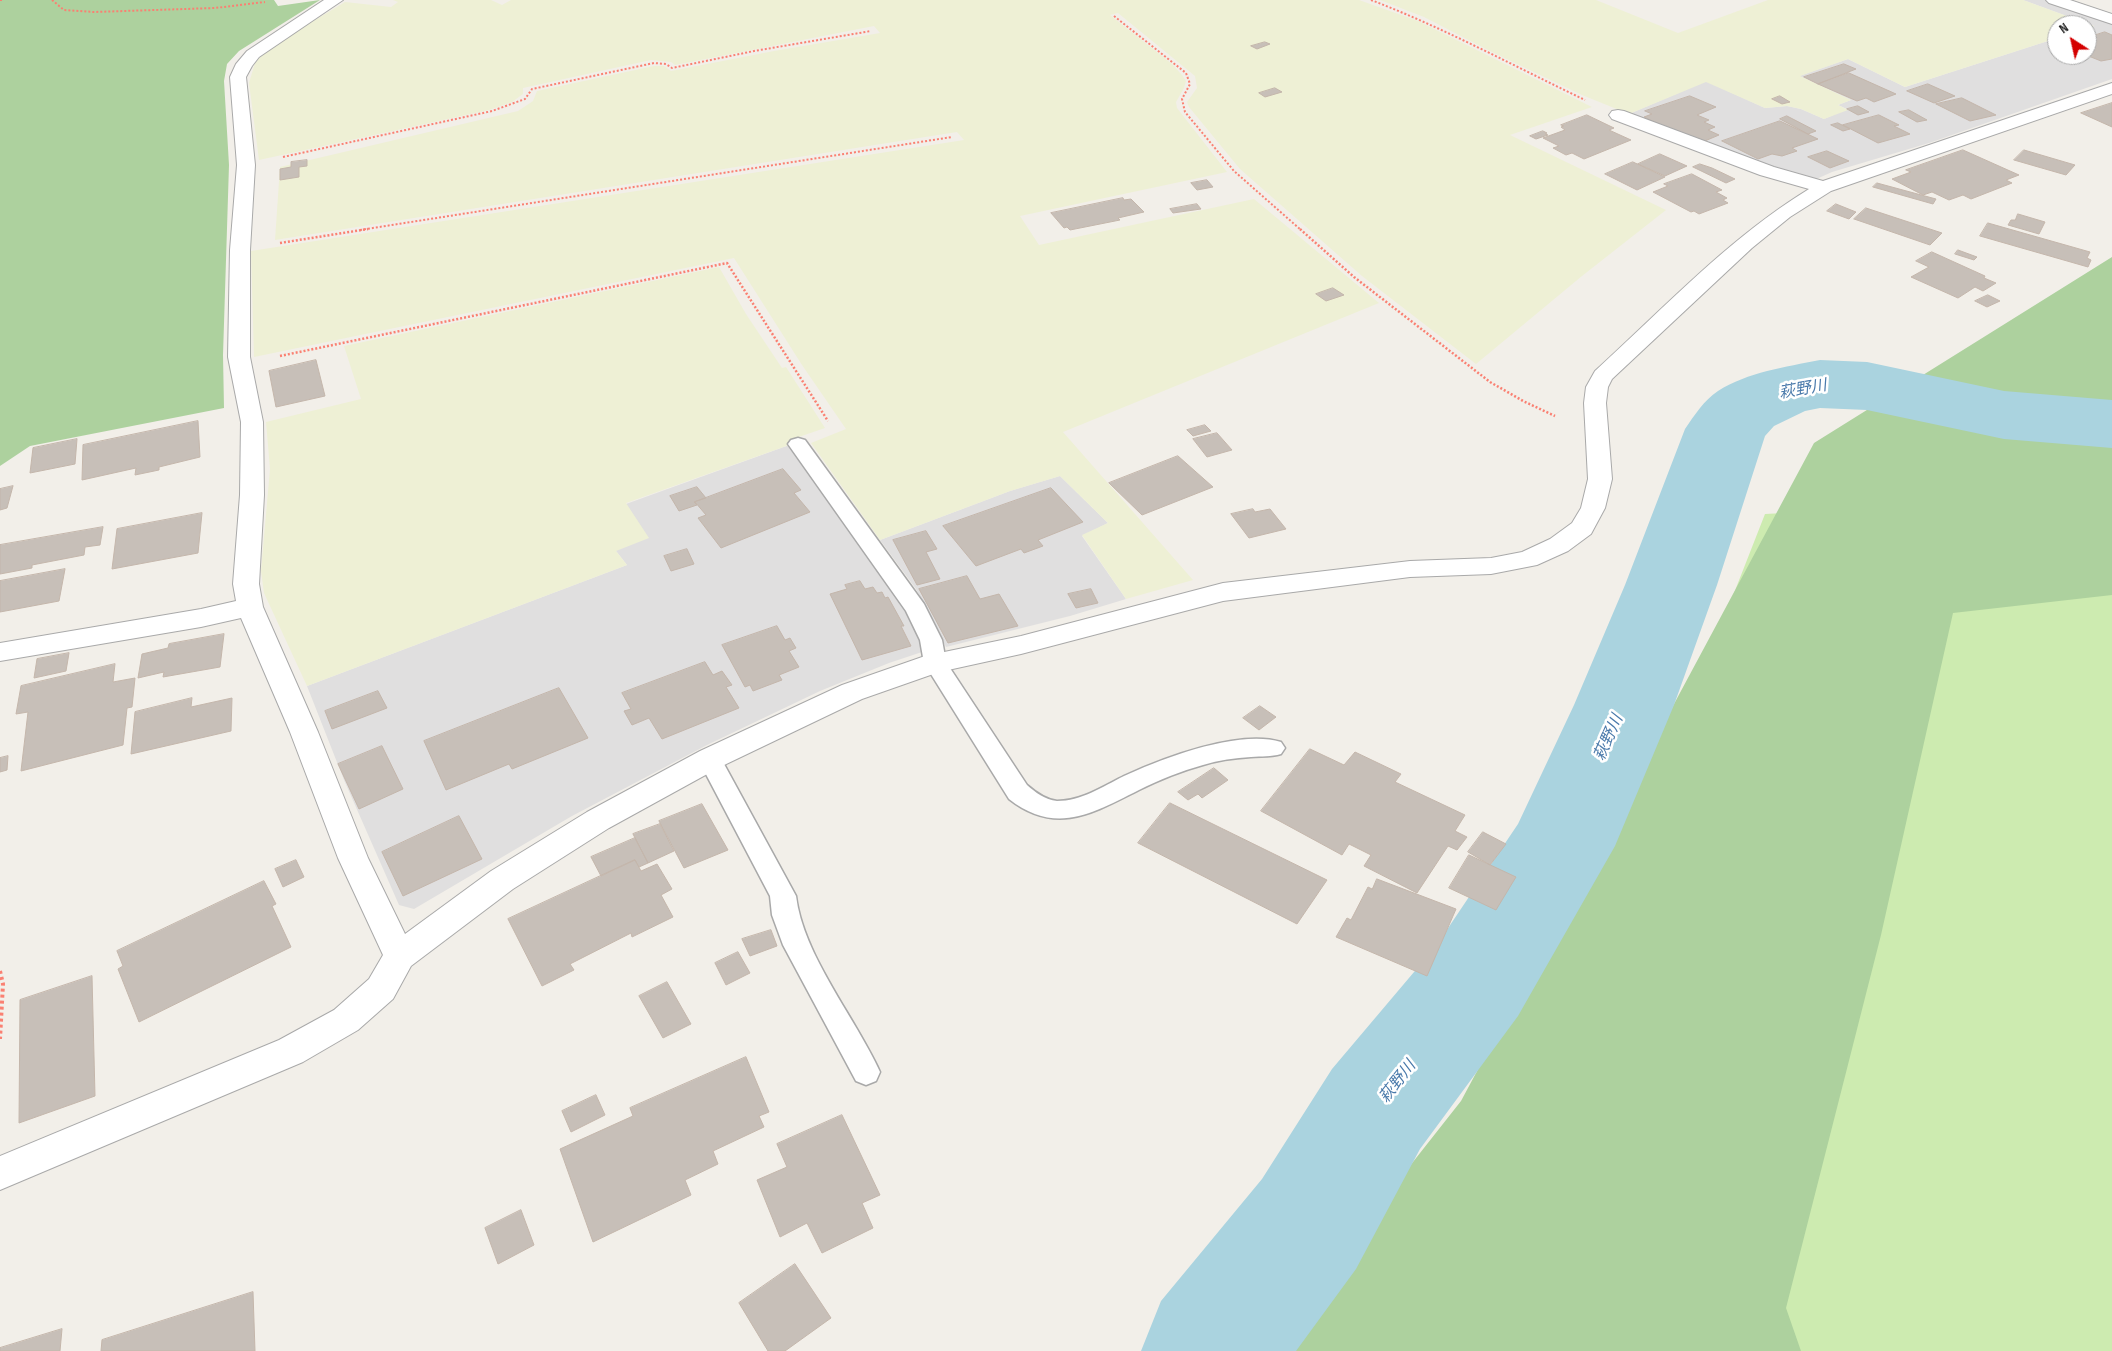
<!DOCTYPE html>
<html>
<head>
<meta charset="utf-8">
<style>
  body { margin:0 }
  #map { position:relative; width:2112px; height:1351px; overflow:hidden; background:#f2efe9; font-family:"Sofia Sans Condensed",sans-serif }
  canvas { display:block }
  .north { position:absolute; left:2047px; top:15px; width:50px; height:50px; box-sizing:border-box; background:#fff; border:1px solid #a7a7a7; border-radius:50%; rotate:325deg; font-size:14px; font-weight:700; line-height:20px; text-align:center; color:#222 }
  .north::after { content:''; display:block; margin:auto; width:18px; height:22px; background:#d40000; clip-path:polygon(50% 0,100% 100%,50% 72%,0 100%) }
</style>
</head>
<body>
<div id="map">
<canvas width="2112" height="1351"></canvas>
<div class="north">N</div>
</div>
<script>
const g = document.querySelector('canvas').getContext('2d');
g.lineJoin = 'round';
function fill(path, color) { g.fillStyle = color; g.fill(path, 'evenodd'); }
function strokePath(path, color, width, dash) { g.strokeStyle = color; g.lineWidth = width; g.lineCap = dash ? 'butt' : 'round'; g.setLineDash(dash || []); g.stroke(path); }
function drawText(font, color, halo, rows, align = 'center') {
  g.font = font + ' "Sofia Sans Condensed","Noto Sans JP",sans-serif'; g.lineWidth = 5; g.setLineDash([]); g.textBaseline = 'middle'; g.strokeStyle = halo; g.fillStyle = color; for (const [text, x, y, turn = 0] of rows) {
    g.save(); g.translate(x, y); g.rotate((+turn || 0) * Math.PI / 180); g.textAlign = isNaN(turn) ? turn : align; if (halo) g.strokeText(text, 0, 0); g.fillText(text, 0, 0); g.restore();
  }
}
fill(new Path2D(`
  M2023 0H2047L2112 22V79L1929 143 1832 172 1812 181 1629 114 1706 81 1765 108 1787 106 1801 109 1824 119 1847 109 1838 105 1851 100 1799 76 1848 59 1905 87 2057 38V55H2087V29L2094 26Z
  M792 444 892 584 928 650 889 663 820 691 707 745 572 816 414 909 399 905 344 780 307 686 627 565 616 551 626 504Z
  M1060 476 1108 523 1082 536 1126 599 1070 616 946 647 916 589 880 540 1010 491Z`), '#e0dfdf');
fill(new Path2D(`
  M393 0H491L502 5 511 0H1359L1418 21 1592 107 1510 135 1666 210 1582 276 1476 364 1362 276 1240 169 1189 107 1187 102 1197 88 1195 76 1118 13 1110 15 1172 64 1182 75 1186 81 1184 88 1176 102 1177 108 1227 172 1020 216 1039 245 1254 199 1379 303 1063 432 1193 580 1126 599 1082 535 1108 523 1060 476 1010 491 880 540 811 443 846 429 802 365 734 258 254 357 251 251 964 140 957 132 275 240 280 167 518 111 533 101 537 91 654 66H664L671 71 774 51 880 33 874 26 675 65 671 62 651 60 523 88V94L512 102 489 110 259 160 249 83 255 63 261 56 285 38 345 2 391 7 398 2Z
  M1380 0H1596L1678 33 1768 0H2023L2094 26 2087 29V25H2057V38L1905 87 1848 59 1800 76 1851 100 1838 105 1848 110 1824 119 1801 109 1787 106 1765 108 1706 82 1629 114 1582 95 1490 51 1424 17Z
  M719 267 746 314 782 368 786 367 825 428 790 440 792 444 626 503 649 538 616 551 627 565 307 686 264 593 261 571 270 469 266 422 361 399 344 346Z`), '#eef0d5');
fill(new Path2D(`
  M2112 494V1351H1325L1542 1083 1765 514 2106 496Z`), '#cdebb0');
fill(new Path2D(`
  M0 0H274L278 6 320 0 239 51 227 64 224 81 229 165 223 355 224 408 30 446 0 466Z
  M2112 257V595L1953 613 1881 935 1786 1308 1801 1351H1264L1461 1101 1814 443Z`), '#add19e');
fill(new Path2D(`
  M1820 360 1867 362 2004 391 2112 400V448L2004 439 1867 410 1820 408 1805 411 1774 426 1765 436 1717 585 1674 705 1615 846 1518 1016 1420 1149 1356 1269 1296 1351H1141L1161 1301 1262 1179 1332 1069 1436 946 1518 824 1574 705 1625 585 1685 429C1694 416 1704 400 1718 391 1748 372 1785 367 1820 360Z`), '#aad3df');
const building = new Path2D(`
  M2105 32 2112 35V59L2101 61 2086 55 2087 38Z
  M1265 42 1270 44 1257 49 1251 46Z
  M1844 64 1856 69 1818 84 1804 77Z
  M1849 73 1896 94 1874 102 1866 98 1857 101 1818 84Z
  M1928 84 1955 96 1934 103 1907 91Z
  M1275 88 1282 92 1265 97 1259 93Z
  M1690 96 1716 107 1697 115 1709 120 1704 122 1715 127 1708 130 1719 135 1700 143 1644 117 1652 114 1645 111Z
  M1780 96 1790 102 1782 104 1772 99Z
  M1962 98 1996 115 1970 121 1936 104Z
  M2112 103V127L2081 113Z
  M1858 106 1869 112 1858 115 1847 109Z
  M1909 110 1927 120 1917 122 1899 112Z
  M1587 115 1614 128 1609 130 1631 140 1584 159 1572 153 1566 155 1553 148 1559 146 1543 138 1565 130 1561 127 1564 126 1561 125Z
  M1879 115 1899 125 1894 126 1910 134 1878 143 1843 125Z
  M1787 116 1816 131 1808 134 1780 119Z
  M1780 121 1818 139 1792 148 1797 151 1782 156 1772 154 1758 159 1722 141Z
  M1838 123 1850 129 1843 131 1831 125Z
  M1543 131 1547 133 1545 134 1548 135 1536 139 1530 136Z
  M1963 150 2019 175 2006 180 2012 183 1971 199 1963 195 1949 200 1932 192 1923 195 1892 179 1911 172 1906 170Z
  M2024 150 2075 165 2066 175 2014 160Z
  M1827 151 1849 161 1830 168 1808 157Z
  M1660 154 1687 166 1665 176 1638 164Z
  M307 160V166L299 167V177L280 180V169L291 167V162Z
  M1633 162 1665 177 1637 190 1605 174Z
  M1700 164 1712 168 1735 179 1726 183 1693 167Z
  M1692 174 1722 190 1716 192 1727 198 1723 200 1728 203 1699 214 1694 211 1691 212 1653 192 1668 186 1664 184Z
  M1207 180 1213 187 1197 190 1191 183Z
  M1877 183 1936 199 1933 204 1873 187Z
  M1123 198 1124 200 1131 199 1144 212 1118 218 1120 220 1070 230 1067 227 1064 228 1051 213Z
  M1197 204 1201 209 1173 213 1170 209Z
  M1836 204 1856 212 1849 219 1827 211Z
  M1866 208 1942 233 1930 245 1854 219Z
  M2018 214 2045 222 2039 234 2008 225 2011 220H2015Z
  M1988 223 2090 252 2087 258 2091 260 2088 267 1980 236Z
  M1958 250 1977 257 1974 260 1955 254Z
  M1932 252 1985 276 1984 278 1996 283 1983 291 1975 287 1958 298 1911 277 1929 267 1916 261Z
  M1333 288 1344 295 1326 301 1316 294Z
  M1988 295 2000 301 1987 307 1975 301Z
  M316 360 325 396 276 407 269 371Z
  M198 421 200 457 159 467V470L135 475 136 468 82 480 83 445Z
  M1205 425 1211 431 1193 436 1187 430Z
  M1217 433 1232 450 1207 457 1193 439Z
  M77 439 75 464 30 473 33 448Z
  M1178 456 1213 487 1142 515 1109 483Z
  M783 469 801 490 794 493 810 512 721 548 698 518 706 515 695 502Z
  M13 486 7 508 0 510V489Z
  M697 487 706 498 694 502 697 505 679 511 670 496Z
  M1051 488 1083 522 1038 540 1043 546 1024 553 1021 549 976 566 943 526Z
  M1253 509 1255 512 1270 509 1286 529 1249 538 1231 514Z
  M202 513 198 553 112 569 117 529Z
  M103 527 100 545 85 547 84 555 32 565V568L0 574V545Z
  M926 531 937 549 926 552 940 579 917 585 893 540Z
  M687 549 694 564 671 571 664 556Z
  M65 569 59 601 0 612V581Z
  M967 576 980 599 999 594 1018 626 948 643 919 589Z
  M860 581 865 589 873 587 877 593 882 592 885 598 888 597 904 626H901L911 646 862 660 830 594 847 589 845 585Z
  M1091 589 1098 603 1076 608 1068 594Z
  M777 626 785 640 790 638 796 648 789 651 799 667 779 675 782 680 753 691 750 685 745 687 722 645Z
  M224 634 220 667 163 677 164 672 138 678 142 654 168 648 169 644Z
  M69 653 66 671 34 678 37 659Z
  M705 662 713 675 722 671 732 685 726 687 739 708 662 739 649 718 632 725 624 711 631 709 622 693Z
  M115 664 113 682 135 678 132 707 127 708 123 745 21 771 28 712 16 714 21 686Z
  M559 688 588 738 512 769 509 764 446 790 424 741Z
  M378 691 387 708 332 729 325 711Z
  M192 698 191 707 232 698 231 731 131 754 135 712Z
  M1260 706 1276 717 1259 730 1243 718Z
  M382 746 403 789 359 809 338 764Z
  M1310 749 1344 765 1355 752 1401 774 1395 782 1465 815 1455 831 1467 837 1457 850 1448 846 1417 893 1364 866 1371 855 1349 844 1342 855 1261 811Z
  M8 756 7 770 0 772V758Z
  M1214 768 1228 780 1202 798 1198 794 1188 800 1178 792Z
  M1170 803 1327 880 1297 924 1138 843Z
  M702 804 728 850 684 868 659 821Z
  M459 816 482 859 403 896 382 852Z
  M660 824 674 851 648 863 633 834Z
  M1483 832 1506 844 1490 865 1468 852Z
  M635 838 648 863 639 867 635 860 601 876 591 857Z
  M1469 855 1516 877 1496 910 1449 888Z
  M296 860 304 877 283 887 275 869Z
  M635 860 641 871 657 864 672 889 661 895 673 917 632 937 631 933 570 964 574 970 542 986 508 919Z
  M1377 879 1456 909 1427 976 1336 937 1347 918 1351 920 1368 887 1372 889Z
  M264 881 276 904 272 906 291 947 139 1022 118 969 123 966 117 951Z
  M771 930 777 946 750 956 742 939Z
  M738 952 750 973 726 985 715 963Z
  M92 976 95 1096 19 1123 20 1000Z
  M667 982 691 1024 663 1038 639 996Z
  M746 1057 769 1112 759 1116 764 1127 713 1151 718 1164 685 1180 691 1195 593 1242 560 1149 633 1116 630 1108Z
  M596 1095 605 1115 571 1132 562 1111Z
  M842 1115 880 1195 862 1203 873 1228 822 1253 807 1223 780 1237 757 1180 787 1167 777 1144Z
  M521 1210 534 1245 498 1264 485 1228Z
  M795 1264 831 1318 785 1351H768L739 1303Z
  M253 1292 255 1351H101L102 1340Z
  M62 1329 60 1351H0V1348Z`);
fill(building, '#c7bfb8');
strokePath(building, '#c4b6ab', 1);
const service = new Path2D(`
  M798 438 805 440 924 604 942 640 946 662 1027 785C1035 792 1045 800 1057 801 1081 801 1102 787 1124 776 1163 758 1239 729 1281 742L1285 748 1281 754C1271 757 1262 756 1251 757 1235 758 1219 760 1203 765 1181 771 1159 780 1139 790 1093 813 1056 836 1009 799L924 663 920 640 906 611 788 444 791 440Z
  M710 750 718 753 796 896C803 955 855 1017 880 1072L876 1081 866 1085 856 1081 783 945 772 915 770 896 698 759 702 753Z`);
const minor = new Path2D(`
  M324 0H343L259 57 252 66 246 77 255 165 250 250V357L263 422 264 495 259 584 263 607 318 732 368 858 405 934 491 871 587 812 700 751 842 685 925 656 1021 636 1223 583 1410 561 1491 558 1522 552 1550 539 1572 523 1581 508 1588 479 1584 403 1586 387 1595 371C1664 308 1729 238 1809 189L1760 175 1612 119 1609 115 1612 111 1618 110 1624 111 1774 167 1823 181 2112 83V94L1831 191 1790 217 1752 248 1612 379 1608 387 1606 403 1612 479 1605 508 1591 534 1568 551 1537 565 1491 574 1410 577 1223 601 1021 654 939 672 862 699 720 767 609 828 513 889 411 966 393 999 358 1030 303 1062 0 1190V1156L279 1040 334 1010 369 979 383 955 338 858 290 732 241 618 201 627 0 661V643L201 609 236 601 233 584 240 495 241 422 228 357 230 250 237 165 230 77 236 64 247 51Z
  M2046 0H2070L2112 14V24L2049 3Z`);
strokePath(service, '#a9a9a9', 3);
strokePath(minor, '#a9a9a9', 2);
strokePath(new Path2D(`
  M0 0H2
  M52 0 64 10 94 12 215 8 265 2
  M1371 0C1444 28 1514 66 1585 100
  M1114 16 1186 73 1190 84 1182 99 1185 112 1234 171 1301 230
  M283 157 492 111 525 99 532 89 654 63 666 64 672 68 754 51 871 31
  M360 230 952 137`), '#fa8072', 2, [2, 2]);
strokePath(new Path2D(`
  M1300 229 1354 277 1490 382 1523 401 1555 416
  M280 243 368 229
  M280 356 727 263 828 421`), '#fa8072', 2.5, [2, 2]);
strokePath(new Path2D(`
  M0 971 3 984 0 1039`), '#fa8072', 4, [3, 3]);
fill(service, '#fff');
fill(minor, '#fff');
drawText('italic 16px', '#4a7aab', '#fff', [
  ["萩野川",1803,390,-10],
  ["萩野川",1609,738,-66],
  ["萩野川",1398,1082,-52]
]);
</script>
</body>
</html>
